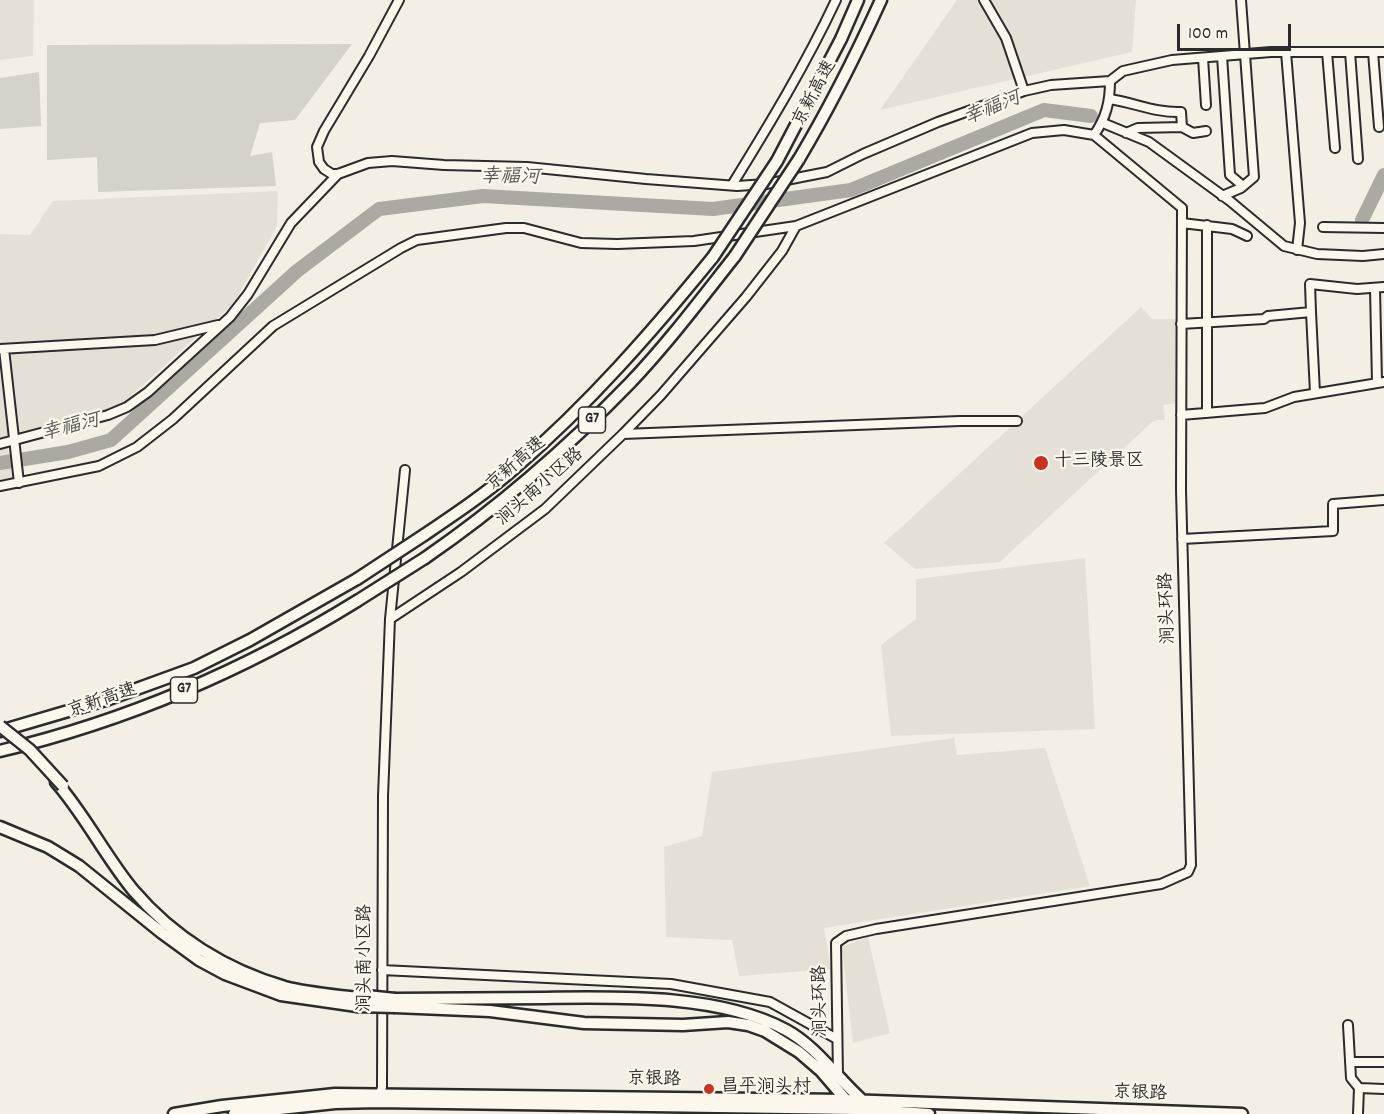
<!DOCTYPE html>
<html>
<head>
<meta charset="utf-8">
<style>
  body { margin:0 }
  #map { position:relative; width:1384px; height:1114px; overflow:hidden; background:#f3efe4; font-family:Dekko,sans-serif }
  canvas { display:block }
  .scale { position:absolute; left:1177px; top:24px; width:114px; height:27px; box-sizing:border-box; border:3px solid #2b2b2b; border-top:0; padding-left:8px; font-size:18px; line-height:21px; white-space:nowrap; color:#2b2b2b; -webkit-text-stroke:4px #fbf7ec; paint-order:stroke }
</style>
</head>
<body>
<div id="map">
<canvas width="1384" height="1114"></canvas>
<div class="scale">100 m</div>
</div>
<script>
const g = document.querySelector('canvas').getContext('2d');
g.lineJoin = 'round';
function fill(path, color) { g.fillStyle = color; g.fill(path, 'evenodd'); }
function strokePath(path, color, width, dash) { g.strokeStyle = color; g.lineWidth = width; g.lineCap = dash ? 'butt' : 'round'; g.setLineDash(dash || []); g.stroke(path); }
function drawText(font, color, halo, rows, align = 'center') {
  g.font = font + ' Dekko,"LXGW WenKai TC",sans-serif'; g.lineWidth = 4.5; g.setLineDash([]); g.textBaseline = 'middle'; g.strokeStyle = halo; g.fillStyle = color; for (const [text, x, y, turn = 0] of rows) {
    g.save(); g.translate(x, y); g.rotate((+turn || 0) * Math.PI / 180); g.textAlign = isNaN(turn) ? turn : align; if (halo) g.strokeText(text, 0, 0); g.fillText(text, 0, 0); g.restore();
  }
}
fill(new Path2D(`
  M0 0H34L33 56 0 60Z
  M957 0H1136L1132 52 880 110Z
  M278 191 277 226 234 303 123 403 8 448 12 478 0 480V234L30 235 53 201Z
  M1141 307 1152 319H1178L1177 403 1163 405 1165 420H1158L1151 423 1000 562 915 569 884 543Z
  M1085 558 1095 729 891 736 881 645 916 619V579Z
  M954 738 957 755 1045 748 1090 886 824 928 831 969 739 976 732 940 666 937 664 847 702 836 712 772Z
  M868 937 890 1033 853 1043 842 947Z`), '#e4e0d6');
fill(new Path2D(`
  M352 44 295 120 260 123 250 156 272 152 276 186 98 192 97 157 47 160V45Z
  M39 72 41 126 0 129V78Z`), '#d5d2c9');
strokePath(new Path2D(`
  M1362 220 1384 175
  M0 463 68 452 111 440 297 271 379 209 483 196 713 209 851 190 1044 110 1091 116`), '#aca9a2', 14);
const minor = new Path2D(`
  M399 0 369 56 324 131 317 147 319 162 324 169 332 174H338L368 163 392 161 444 165 527 167 646 179 737 186 766 184 827 172 863 154 938 122 1024 91
  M984 0 1006 38 1024 91 1051 85 1110 81
  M1286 52 1300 223 1297 250
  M1327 52 1335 148
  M1350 52 1358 159
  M1373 52 1379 127
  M1222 56 1230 175 1243 186
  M1203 58 1206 105
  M1110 81 1123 71 1172 60 1271 52H1384
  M1110 99C1135 103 1156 113 1181 112L1182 127 1138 128 1126 133
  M1103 123 1149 142 1230 201 1284 246 1317 254 1363 256 1384 254
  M1182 127 1193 133 1206 131
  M1094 135C1106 118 1110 102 1110 81
  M732 185C769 125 806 64 836 0
  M1222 196 1241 188 1254 177 1241 0
  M1182 223 1232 229 1247 236
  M1207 225V413
  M1323 227 1384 228
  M1375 288 1377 383
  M1311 312 1315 393
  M1181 324 1264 319 1268 316 1311 312 1310 284 1357 289 1384 287
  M0 349 155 340 218 325
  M4 349 19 483
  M1181 415 1265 408 1294 397 1384 382
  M623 434 960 421H1017
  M0 444 108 415 127 407 148 392 230 317 248 294 291 223 338 174
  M0 486 99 466 137 447 173 419 273 326 401 248 417 240 506 228H524L581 243 617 244 694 241 796 226
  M1182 539 1333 531V504L1384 500
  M390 619 405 470
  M382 970 671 984 770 1002 837 1039
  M1348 1025 1351 1078 1359 1088
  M1350 1062H1384
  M379 1098 382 1087 383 796 390 619 461 572 545 509 623 434 661 395 746 297 782 251 796 226 1032 133 1064 130 1094 135 1182 208 1181 490 1191 865 1188 872 1161 884 876 929 846 936 836 943 838 1076
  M1358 1114 1359 1088 1384 1089`);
const highway = new Path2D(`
  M799 159C830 107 856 55 881 0
  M777 161 841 39 858 0
  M424 535C455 514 488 492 516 467 589 404 652 332 713 257
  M425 558C499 507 567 448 630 383 668 343 701 299 735 256
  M0 731 109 699 194 668 250 640 357 579
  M0 751C126 721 247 669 357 601
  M56 782C85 815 105 856 133 890 173 937 226 970 285 987 308 993 334 995 358 998
  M0 827 48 847 79 866 162 933 199 960 225 974 281 995 357 1006
  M395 999C445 999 495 998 545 998 620 997 719 994 786 1030 817 1047 837 1078 863 1101
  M395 1007 490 1011 584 1023 683 1025 728 1022 748 1025 765 1031 799 1052 821 1071 846 1100
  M174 1114 222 1106 335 1094 846 1100 1242 1114
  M234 1114 335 1103 378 1102 855 1109 929 1114`);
strokePath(minor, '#2b2b2b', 12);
strokePath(highway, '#2b2b2b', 15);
strokePath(minor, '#fbf7ec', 8);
strokePath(highway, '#fbf7ec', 10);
const highwayBridge = new Path2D(`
  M735 256 799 159
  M713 257 777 161
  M357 579 424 535
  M357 601 425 558
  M0 726 30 750 63 786
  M357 995 395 999
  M357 1006 395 1007`);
strokePath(highwayBridge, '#2b2b2b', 15, []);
strokePath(highwayBridge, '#fbf7ec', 10);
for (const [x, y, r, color] of [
  [1041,463,8,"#c8321e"],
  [709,1089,6,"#c8321e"]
]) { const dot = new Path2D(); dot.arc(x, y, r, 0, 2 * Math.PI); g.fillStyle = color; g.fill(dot); strokePath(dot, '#fbf7ec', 2); }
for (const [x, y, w] of [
  [592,420,27],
  [184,690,27]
]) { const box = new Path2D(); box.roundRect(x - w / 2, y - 13, w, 26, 4.5); g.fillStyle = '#fbf7ec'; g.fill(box); strokePath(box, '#2b2b2b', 1.5); }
drawText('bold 16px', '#2b2b2b', null, [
  ["G7",592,420],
  ["G7",184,690]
]);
drawText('18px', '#2b2b2b', '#fbf7ec', [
  ["京新高速",816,94,-62],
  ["京新高速",517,465,-41],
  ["涧头南小区路",541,488,-41],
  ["涧头环路",1169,608,-92],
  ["京新高速",103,702,-19],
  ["涧头南小区路",367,958,-90],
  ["涧头环路",822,1001,-91],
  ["京银路",654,1081,1],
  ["京银路",1140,1095,2]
]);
drawText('18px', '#2b2b2b', '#fbf7ec', [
  ["十三陵景区",1054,463],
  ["昌平涧头村",721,1089]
], 'left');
drawText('italic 20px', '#585755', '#fbf7ec', [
  ["幸福河",993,110,-22],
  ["幸福河",510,179,1],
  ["幸福河",71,429,-14]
]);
</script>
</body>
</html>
